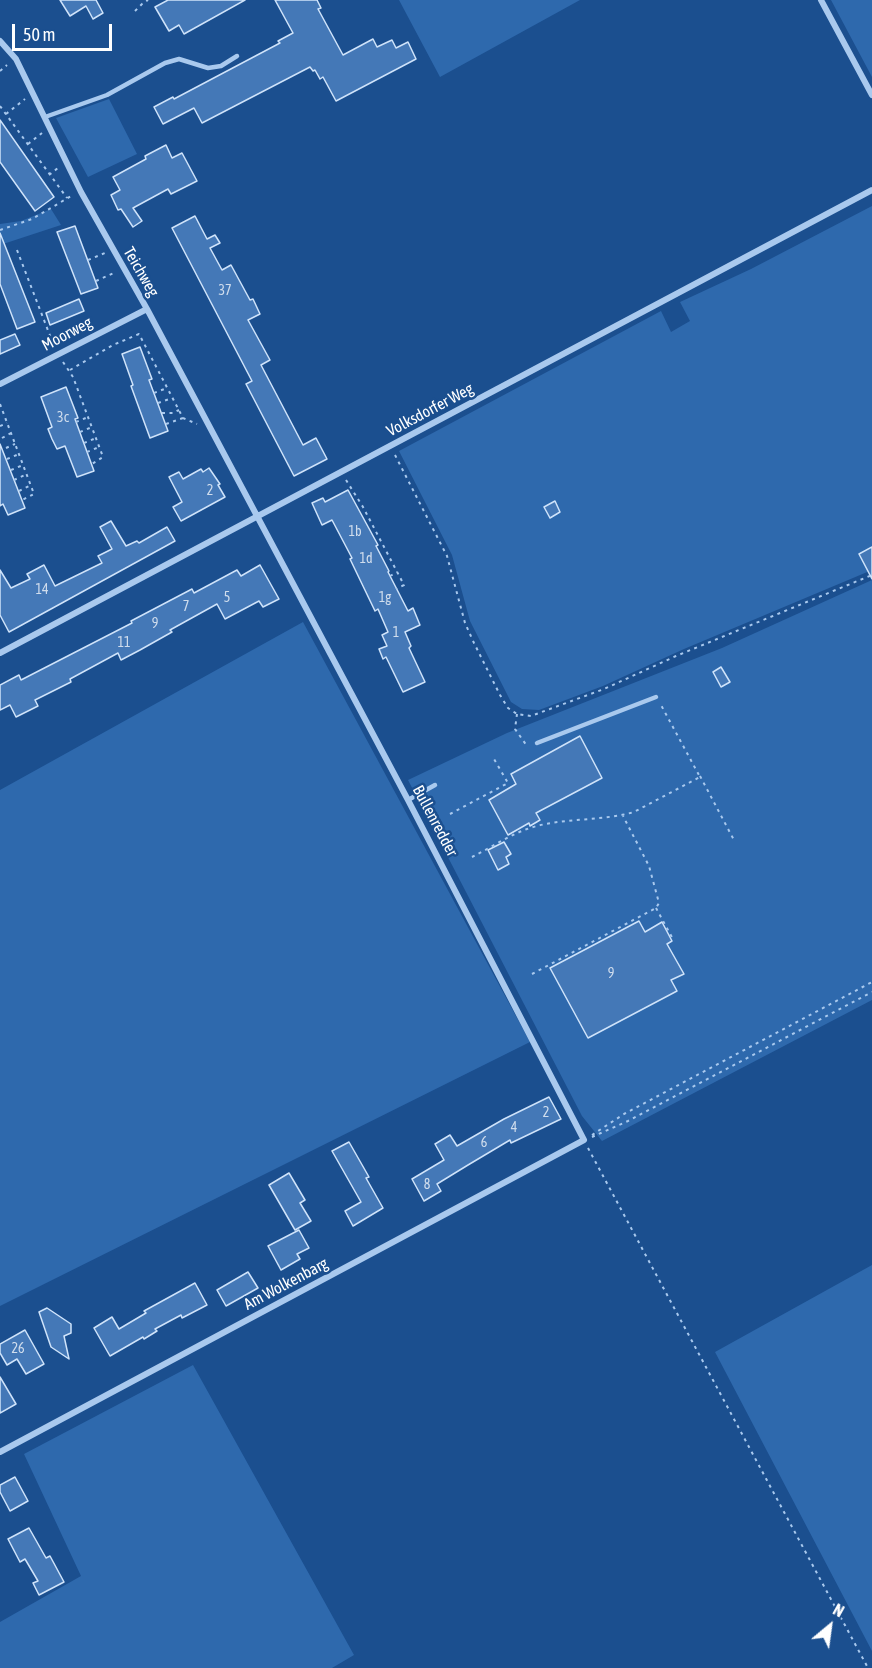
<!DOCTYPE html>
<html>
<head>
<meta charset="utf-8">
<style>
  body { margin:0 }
  #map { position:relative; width:872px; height:1668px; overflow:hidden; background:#1b4f8f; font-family:"Asap Condensed",sans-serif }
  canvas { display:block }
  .north { position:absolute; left:800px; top:1596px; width:60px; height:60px; -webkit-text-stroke:4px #1b4f8f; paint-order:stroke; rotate:29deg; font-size:16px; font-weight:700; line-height:24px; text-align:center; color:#fff }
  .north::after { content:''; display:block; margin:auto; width:21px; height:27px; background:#fff; clip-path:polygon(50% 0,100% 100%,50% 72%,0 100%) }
  .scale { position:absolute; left:12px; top:24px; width:100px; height:27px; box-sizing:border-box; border:3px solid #fff; border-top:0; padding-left:8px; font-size:18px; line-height:21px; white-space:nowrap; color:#fff; -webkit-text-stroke:4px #1b4f8f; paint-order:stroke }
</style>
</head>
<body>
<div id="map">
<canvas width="872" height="1668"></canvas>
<div class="north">N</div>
<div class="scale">50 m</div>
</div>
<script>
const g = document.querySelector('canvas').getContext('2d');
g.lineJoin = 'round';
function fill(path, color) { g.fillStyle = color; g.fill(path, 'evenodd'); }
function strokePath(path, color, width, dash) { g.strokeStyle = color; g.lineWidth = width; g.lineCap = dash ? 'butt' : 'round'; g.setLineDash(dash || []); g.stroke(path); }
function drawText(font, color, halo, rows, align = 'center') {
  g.font = font + ' "Asap Condensed",sans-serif'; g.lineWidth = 5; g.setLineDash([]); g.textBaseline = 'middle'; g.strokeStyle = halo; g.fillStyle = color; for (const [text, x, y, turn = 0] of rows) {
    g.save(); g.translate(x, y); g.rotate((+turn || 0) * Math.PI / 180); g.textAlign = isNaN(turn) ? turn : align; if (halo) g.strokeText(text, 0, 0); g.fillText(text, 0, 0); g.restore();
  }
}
fill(new Path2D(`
  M399 0H580L440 77Z
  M831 0H872V77Z
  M109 99 137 154 88 177 56 118Z
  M872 206V570L684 649 603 686 539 710 522 709 511 702 470 621 452 555 399 451 661 311 671 332 690 321 680 302 751 269Z
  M51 209 61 225 0 245V224L21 221Z
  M872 580V1000L602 1141 582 1116 408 780 507 733 722 648Z
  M303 622 530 1042 0 1306V790Z
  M872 1265V1651L715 1352Z
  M193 1365 354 1655 332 1668H0V1622L81 1576 24 1454Z`), '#2e69ad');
const building = new Path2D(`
  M60 0H96L103 13 93 19 86 6 70 16Z
  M168 0H245L184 34 179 25 169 31 155 7Z
  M275 0H317L321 8 318 9 343 55 373 39 377 47 392 40 396 48 408 42 416 59 336 101 323 77 320 79 315 70 313 71 310 67 202 123 194 108 163 124 154 107 173 97 174 99 280 43 278 41 293 33Z
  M0 120 54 197 35 211 0 162Z
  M166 145 172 158 182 153 197 181 171 194 168 189 133 208 142 221 133 227 121 209 118 210 111 195 120 190 113 177 146 159 145 156Z
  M195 216 207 239 215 235 220 243 210 248 222 270 231 265 250 300 253 299 260 314 248 320 270 360 261 365 303 445 316 438 327 459 294 476 246 384 252 381 172 228Z
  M75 226 98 288 81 294 57 232Z
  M0 233 35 322 17 329 0 284Z
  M79 299 84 311 50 325 46 313Z
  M15 334 20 345 0 354V340Z
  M140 347 152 379 149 380 168 431 150 438 131 386 133 385 122 354Z
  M66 387 78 418 75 419 94 471 77 477 65 446 57 449 52 439 48 429 52 427 41 397Z
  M0 444 25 508 8 515 3 504 0 506Z
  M209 468 220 484 218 485 225 497 181 521 173 507 182 502 169 477 179 472 183 479 201 469 203 472Z
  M348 490 378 545 376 546 389 571 388 572 408 611 413 608 420 625 405 632 411 646 409 648 425 682 403 692 386 657 383 659 379 649 387 646 382 635 388 632 378 609 375 611 350 559 352 558 332 520 322 525 312 503 323 498 325 502Z
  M555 501 560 512 550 518 544 507Z
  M111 521 126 546 137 541 139 543 167 527 175 541 9 632 0 615V570L11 588 30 579 27 574 44 565 55 586 102 563 98 556 112 549 100 527Z
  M872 547V579L859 554Z
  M260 565 279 599 263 607 259 601 225 619 217 604 170 630 172 632 140 650 121 660 118 653 70 679 71 682 35 700 38 706 16 717 10 705 0 710V685L19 675 21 680 132 623 131 621 192 589 194 593 237 570 241 576Z
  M721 667 730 682 721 687 713 672Z
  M580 736 602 778 536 813 540 820 530 826 529 823 508 835 489 800 516 784 511 774Z
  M504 842 511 854 506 857 509 864 498 870 488 850Z
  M639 921 645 932 662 922 672 941 667 944 684 974 671 980 677 991 588 1038 550 968Z
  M549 1097 561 1119 511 1143 510 1140 468 1165 437 1184 441 1191 424 1201 412 1179 444 1160 435 1144 450 1135 457 1146 504 1119Z
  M349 1142 369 1177 366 1178 383 1208 353 1226 345 1211 361 1202 332 1151Z
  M289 1173 305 1200 300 1203 311 1221 295 1230 269 1185Z
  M299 1230 309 1248 297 1254 300 1259 281 1270 268 1246Z
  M248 1272 258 1288 226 1306 217 1290Z
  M195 1283 207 1305 182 1318 181 1315 155 1329 157 1331 144 1339 143 1337 110 1356 94 1328 112 1317 119 1329 146 1313 144 1311Z
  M47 1308 71 1324V1333L64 1336 69 1359 51 1347 39 1312Z
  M25 1330 44 1364 26 1374 17 1359 7 1365 0 1353V1344Z
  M0 1377 16 1404 0 1413Z
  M15 1477 28 1501 10 1511 0 1492V1485Z
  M29 1528 46 1558 50 1556 64 1582 39 1595 33 1583 38 1581 25 1559 20 1562 8 1539Z`);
fill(building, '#4478b7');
strokePath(building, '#cfe3fa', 1.5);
strokePath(new Path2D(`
  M135 11 142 4 148 0
  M0 71 7 65
  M0 106 67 198
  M6 114 25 99
  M28 144 42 133
  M49 175 58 168
  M0 230 32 219 73 195
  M17 250 54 346
  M88 260 105 253
  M96 281 116 272
  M63 362 73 377 103 457 92 464
  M70 370 113 345 139 334 183 418 197 424
  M154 393 167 388
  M158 403 172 398
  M0 404 34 494 22 500
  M162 413H173L179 410
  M76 422 88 417
  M166 424 183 418
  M0 426 7 423
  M80 432 92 427
  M2 438 11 433
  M84 443 96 438
  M6 448 15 444
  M87 452 99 447
  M395 455 447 556 465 623 474 643 500 695 508 708 517 714 531 716 604 689 676 656 872 575
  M7 459 19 454
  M11 470 23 465
  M14 480 27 474
  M346 480 363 507 404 585 396 589
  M19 491 31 485
  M390 576 397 572
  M517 714 515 729 527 746
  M700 776 735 842
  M450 814 508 783 494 759
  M472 857C490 848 508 836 527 829 561 817 599 822 634 812L700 777 661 705
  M656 908 674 941
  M532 974 656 908 659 903 649 866 623 816
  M592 1135 624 1114 872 982
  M592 1137 628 1121 872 992
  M588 1148 868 1668`), '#a9c9ee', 2, [3, 4.5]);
strokePath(new Path2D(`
  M45 117 107 95 165 63 179 59 208 68 221 66 237 56
  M537 743 656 697
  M408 800 435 785`), '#a9c9ee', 4.5);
strokePath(new Path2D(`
  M821 0 872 95
  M0 41 16 59 81 192 147 309 408 800 584 1140 0 1452
  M0 384 147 309
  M0 653 872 190`), '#a9c9ee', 6);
drawText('14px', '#d0dded', null, [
  ["37",225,291],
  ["3c",63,418],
  ["2",210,491],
  ["1b",355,532],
  ["1d",366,559],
  ["14",42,590],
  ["5",227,598],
  ["1g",385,598],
  ["7",186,607],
  ["9",155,624],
  ["1",396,633],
  ["11",124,643],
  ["9",611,974],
  ["2",546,1113],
  ["4",514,1128],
  ["6",484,1143],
  ["8",427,1185],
  ["26",18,1349]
]);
drawText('16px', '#fff', '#1b4f8f', [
  ["Teichweg",141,272,60],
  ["Moorweg",67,334,-28],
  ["Volksdorfer Weg",430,410,-28],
  ["Bullenredder",435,821,62],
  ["Am Wolkenbarg",286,1284,-28]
]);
</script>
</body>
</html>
